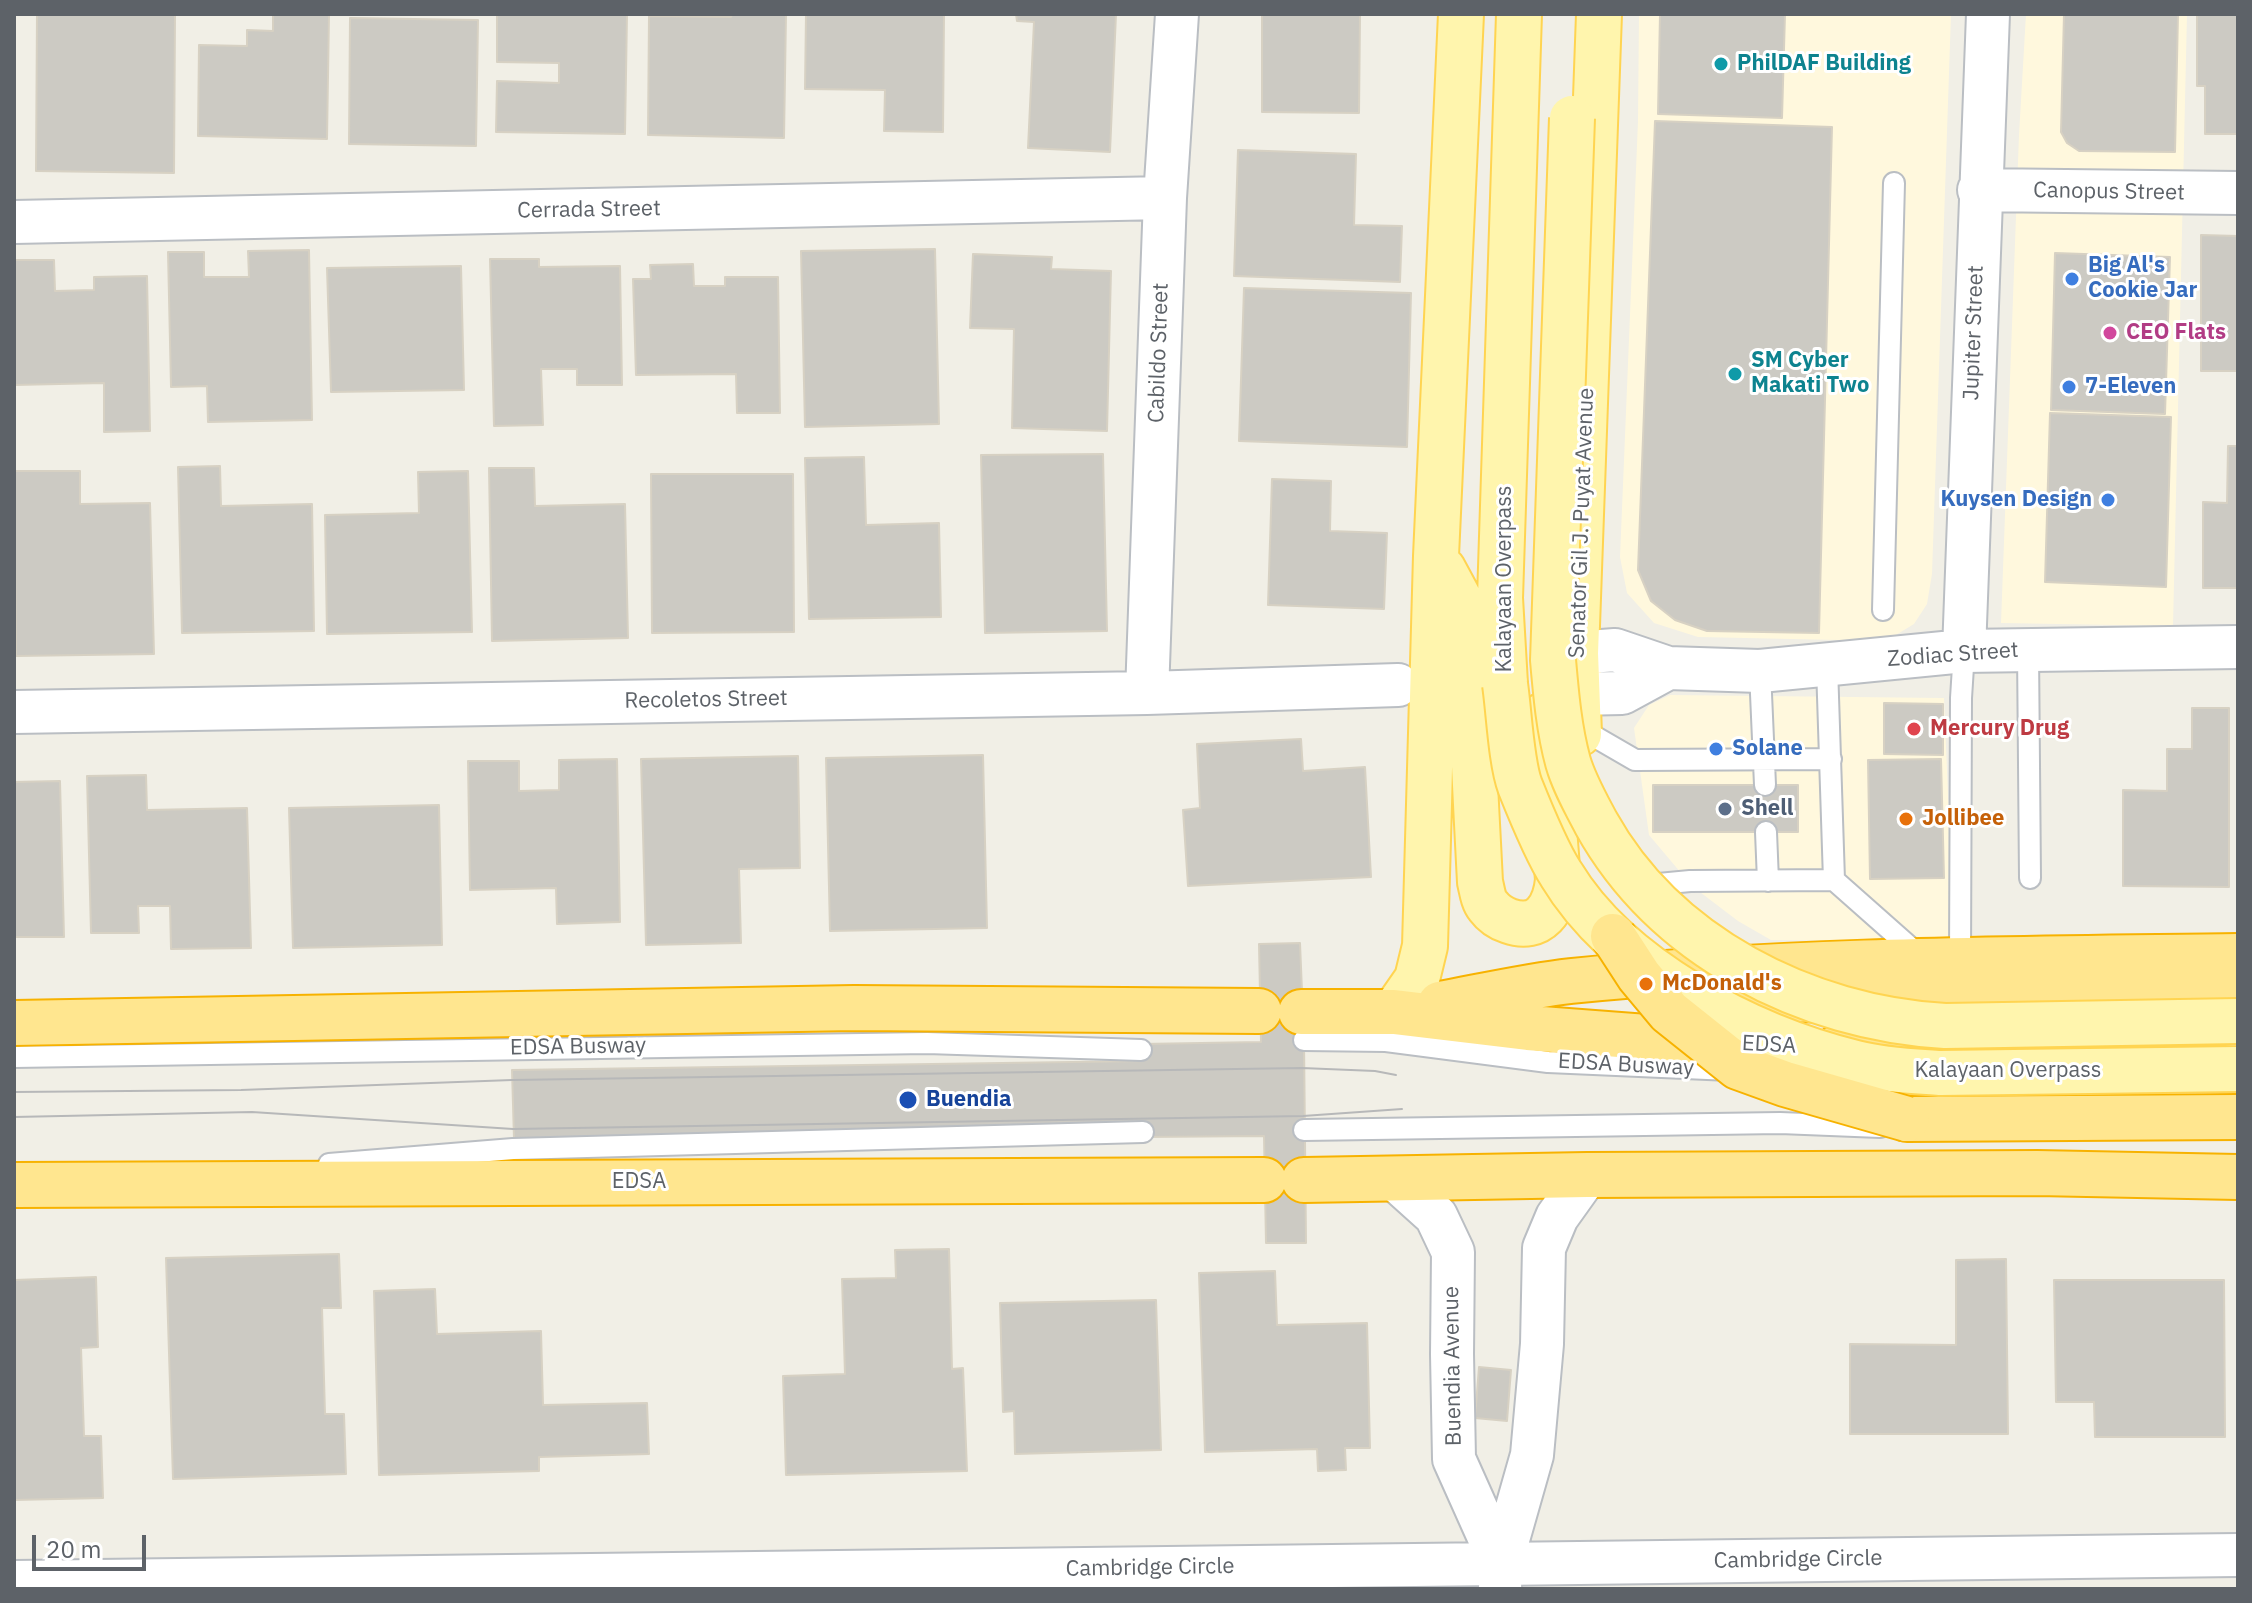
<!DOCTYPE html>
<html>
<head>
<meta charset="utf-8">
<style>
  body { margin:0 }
  #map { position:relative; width:2252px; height:1603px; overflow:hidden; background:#f1efe6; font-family:"IBM Plex Sans",sans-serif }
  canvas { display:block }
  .frame { position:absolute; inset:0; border:16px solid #5d6268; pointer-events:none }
  .scale { position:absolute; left:32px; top:1535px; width:114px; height:36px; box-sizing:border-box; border:4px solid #5d6268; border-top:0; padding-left:10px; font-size:24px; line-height:28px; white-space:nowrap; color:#5d6268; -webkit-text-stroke:6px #fff; paint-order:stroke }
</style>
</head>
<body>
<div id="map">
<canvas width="2252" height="1603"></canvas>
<div class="frame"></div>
<div class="scale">20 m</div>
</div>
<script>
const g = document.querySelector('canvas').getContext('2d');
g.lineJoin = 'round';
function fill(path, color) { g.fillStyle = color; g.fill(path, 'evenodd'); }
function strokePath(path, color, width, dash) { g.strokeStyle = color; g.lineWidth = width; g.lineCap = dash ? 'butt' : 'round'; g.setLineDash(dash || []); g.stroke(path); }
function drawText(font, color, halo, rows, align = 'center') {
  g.font = font + ' "IBM Plex Sans",sans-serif'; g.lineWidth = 6; g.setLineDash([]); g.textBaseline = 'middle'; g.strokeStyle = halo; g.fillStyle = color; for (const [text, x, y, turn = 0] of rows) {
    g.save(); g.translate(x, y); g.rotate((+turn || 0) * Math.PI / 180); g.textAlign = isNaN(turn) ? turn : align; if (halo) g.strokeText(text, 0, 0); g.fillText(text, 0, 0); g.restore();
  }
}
fill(new Path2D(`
  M1639 14H1951L1932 574 1927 604 1914 624 1886 641 1698 637 1654 623 1627 593 1620 557 1638 121Z
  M2026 14H2187L2173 626 2001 623 2019 135Z
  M1670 695 1944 698 1954 941 1771 940 1738 921 1692 886 1649 835 1634 728 1649 705Z`), '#fff8dd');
const building = new Path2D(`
  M37 14H175L174 173 36 171Z
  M273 14H329L327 139 198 136 199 45 247 46V30L273 31Z
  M497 14H627L625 134 496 132 497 81 559 83V63L497 62Z
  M732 14H786L784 138 648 135 649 16 731 17Z
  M806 14H944L943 132 884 131 885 90 805 89Z
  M1016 14H1116L1110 152 1028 148 1034 22 1017 21Z
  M1262 14H1360L1359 113 1262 112Z
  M1660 14H1785L1782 118 1658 114Z
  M2064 14H2178L2175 152 2079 151 2067 143 2061 132Z
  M2197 14H2238V134H2205V86H2197Z
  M350 18 478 20 476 146 349 144Z
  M1655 121 1832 127 1819 633 1707 631 1675 620 1651 601 1638 570Z
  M1238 150 1356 154 1354 225 1402 226 1400 282 1234 276Z
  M2201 235 2238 236V371H2201Z
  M935 249 939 424 805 427 801 251Z
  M309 250 312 420 208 422 207 386 171 387 168 252H204V277H249L248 251Z
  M2055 253 2170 257 2165 414 2051 410Z
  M973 254 1052 257 1051 269 1111 271 1107 431 1012 428 1014 329 970 328Z
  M490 259H539V267L620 266 622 385H577V369H541L543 425 494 426Z
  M14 260H54L55 291 94 290V277L147 276 150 431 104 432V383L14 385Z
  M693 264 694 286H725V277H778L780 413H737L736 374 636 375 633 279H651L650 265Z
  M461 266 464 390 331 392 327 268Z
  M1244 288 1411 293 1407 447 1239 441Z
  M2050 413 2171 417 2166 587 2045 582Z
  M2228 446H2238V588H2203V502L2227 503Z
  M1103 454 1107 631 985 633 981 455Z
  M864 457 866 525 939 523 941 617 809 619 805 458Z
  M220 466 221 506 312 504 314 631 182 633 178 467Z
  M489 468H534L535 506 625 504 628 638 492 641Z
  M14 471H80V504L150 503 154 654 16 656Z
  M468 471 472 632 327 634 325 515 419 513 418 472Z
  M651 474H793L794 632 652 633Z
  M1272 479 1331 481 1330 531 1387 533 1384 609 1268 605Z
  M1884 703 1943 704V755L1884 754Z
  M2192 708H2229V887L2123 886V790L2167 791V749H2192Z
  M1301 739 1303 771 1365 767 1371 877 1188 886 1183 810 1200 808 1197 744Z
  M983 755 987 928 830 931 826 758Z
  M798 756 800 868 739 869 741 943 646 945 641 759Z
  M617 759 620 922 557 924 556 888 470 890 468 761H519V791L559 790V760Z
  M1941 759 1944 878 1870 879 1868 760Z
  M146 775 147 810 247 808 251 948 171 949 170 906H138L139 933H91L87 776Z
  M60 781 64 937H14V782Z
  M1653 785H1798V832H1653Z
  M439 805 442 945 293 948 289 808Z
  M1300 943 1304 1040 1306 1243H1266L1264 1136 1143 1137V1129L514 1139 512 1070 1142 1061 1141 1044 1261 1042 1259 944Z
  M949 1249 952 1369 963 1368 967 1471 786 1475 783 1376 845 1374 842 1279 896 1278 895 1250Z
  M339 1254 341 1308H322L325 1414H344L346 1474 173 1479 166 1258Z
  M14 1259 15 1280 96 1277 98 1347 81 1348 84 1436H101L103 1498 14 1500Z
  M2006 1259 2008 1434H1850V1344L1956 1345V1260Z
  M1275 1271 1277 1325 1367 1323 1370 1448H1345L1346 1470 1318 1471 1317 1449 1205 1452 1199 1273Z
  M2054 1280H2224L2225 1437H2095L2094 1402H2056Z
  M435 1289 437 1334 541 1331 543 1405 647 1403 649 1454 539 1457V1471L379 1475 374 1291Z
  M1156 1300 1161 1450 1015 1454 1014 1411 1003 1412 1000 1303Z
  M1479 1367 1511 1370 1507 1421 1475 1418Z`);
fill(building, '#cccac3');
strokePath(building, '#d7d1c3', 2);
const lane = new Path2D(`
  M1883 610 1894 183
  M2028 650 2030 878
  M1827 666 1834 880 1921 957
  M1760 671 1765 785
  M1578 727 1635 760 1831 759
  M1766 832 1768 881
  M1648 885 1690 881 1834 880
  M1960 961 1961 698 1964 651
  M1304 1040 1386 1041 1548 1062 1730 1070
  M14 1057 927 1043 1141 1050
  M1304 1130 1780 1123 1880 1127
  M329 1164 513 1149 1143 1132`);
const street = new Path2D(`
  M1979 190 2238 193
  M14 222 1165 198
  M1964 651 1988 14
  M1576 653 1615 650 1668 668 1760 671 1964 651 2238 647
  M1147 693 1165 198 1177 14
  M1576 694 1622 693 1668 668
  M14 712 1147 693 1398 685
  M1396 1180 1436 1216 1453 1252 1452 1354 1454 1459 1501 1564
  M14 1582 2238 1555
  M1500 1588 1501 1564 1532 1455 1542 1344 1544 1248 1557 1217 1587 1175`);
const primary = new Path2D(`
  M1443 569 1463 606 1467 629 1480 882C1482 890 1483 900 1488 906 1494 914 1500 918 1509 921 1540 932 1555 908 1558 880L1545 714
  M1505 684 1500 598 1519 14
  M1579 734 1576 653 1599 14
  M1394 1012 1417 979 1425 946 1436 556 1461 14`);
const highway = new Path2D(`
  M1688 1003 1950 995 2238 993
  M1440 1004C1483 996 1527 986 1571 981 1793 959 2016 959 2238 956
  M1301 1012H1394L1528 1028 1725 1043
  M14 1023 854 1008 1259 1011
  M1838 1047 2011 1049 2185 1043
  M1907 1119 2238 1117
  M1304 1180 1587 1175 2037 1173 2238 1177
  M14 1185 1264 1180`);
strokePath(lane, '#babec3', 24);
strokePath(street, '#babec3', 46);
strokePath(primary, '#ffd451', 48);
strokePath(highway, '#f7b200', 48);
strokePath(lane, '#fff', 20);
strokePath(street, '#fff', 42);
strokePath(primary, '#fff5ad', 44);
strokePath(highway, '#ffe68f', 44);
strokePath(new Path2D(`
  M14 1092 241 1090 512 1080 1302 1068 1375 1071 1396 1075
  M14 1117 252 1112 513 1129 1303 1116 1402 1109`), '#b7b8b9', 2);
const primaryBridge = new Path2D(`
  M1572 118 1553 660C1556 694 1559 729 1568 762 1574 783 1586 804 1596 823 1665 947 1806 1018 1945 1026L2238 1021
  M1505 684C1509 711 1511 762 1520 786 1530 811 1546 851 1561 874 1619 970 1750 1037 1856 1063 1883 1070 1912 1071 1940 1073L2238 1069`);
const highwayBridge = new Path2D(`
  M1613 936 1639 976 1669 1012 1738 1067 1785 1084 1907 1119`);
strokePath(primaryBridge, '#ffd451', 48, []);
strokePath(highwayBridge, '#f7b200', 48, []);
strokePath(primaryBridge, '#fff5ad', 44);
strokePath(highwayBridge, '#ffe68f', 44);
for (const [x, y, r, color] of [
  [1721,64,8,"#0f9aa8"],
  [2072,279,8,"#3f7fe0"],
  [2110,333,8,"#d1479c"],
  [1735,374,8,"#0f9aa8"],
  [2069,387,8,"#3f7fe0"],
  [2108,500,8,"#3f7fe0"],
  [1914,729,8,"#e0444e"],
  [1716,749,8,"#3f7fe0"],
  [1725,809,8,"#5c6f8a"],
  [1906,819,8,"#e8710a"],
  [1646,984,8,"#e8710a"],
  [908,1100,10,"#1a4fb4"]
]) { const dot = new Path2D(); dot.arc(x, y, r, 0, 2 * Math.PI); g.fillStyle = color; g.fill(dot); strokePath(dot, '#fff', 3); }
drawText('bold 22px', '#0d838f', '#fff', [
  ["PhilDAF Building",1737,64],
  ["SM Cyber",1751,361],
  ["Makati Two",1751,386]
], 'left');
drawText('22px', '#5d6268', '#fff', [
  ["Canopus Street",2109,192,1],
  ["Cerrada Street",589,210,-1],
  ["Jupiter Street",1974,333,-88],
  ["Cabildo Street",1159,353,-88],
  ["Senator Gil J. Puyat Avenue",1582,523,-88],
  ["Kalayaan Overpass",1505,579,-90],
  ["Zodiac Street",1953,655,-4],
  ["Recoletos Street",706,700,-1],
  ["EDSA",1769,1045,3],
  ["EDSA Busway",578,1047,-1],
  ["EDSA Busway",1626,1065,3],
  ["Kalayaan Overpass",2008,1071],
  ["EDSA",639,1182],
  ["Buendia Avenue",1453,1366,-91],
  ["Cambridge Circle",1798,1560,-1],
  ["Cambridge Circle",1150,1568,-1]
]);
drawText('bold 22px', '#366cbe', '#fff', [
  ["Big Al's",2088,266],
  ["Cookie Jar",2088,291],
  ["7-Eleven",2085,387],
  ["Kuysen Design",2092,500,"right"],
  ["Solane",1732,749]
], 'left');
drawText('bold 22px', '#b23c85', '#fff', [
  ["CEO Flats",2126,333]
], 'left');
drawText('bold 22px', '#be3a42', '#fff', [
  ["Mercury Drug",1930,729]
], 'left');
drawText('bold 22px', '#4e5e75', '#fff', [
  ["Shell",1741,809]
], 'left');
drawText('bold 22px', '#c56008', '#fff', [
  ["Jollibee",1922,819],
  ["McDonald's",1662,984]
], 'left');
drawText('bold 22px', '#164399', '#fff', [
  ["Buendia",926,1100]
], 'left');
</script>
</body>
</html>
